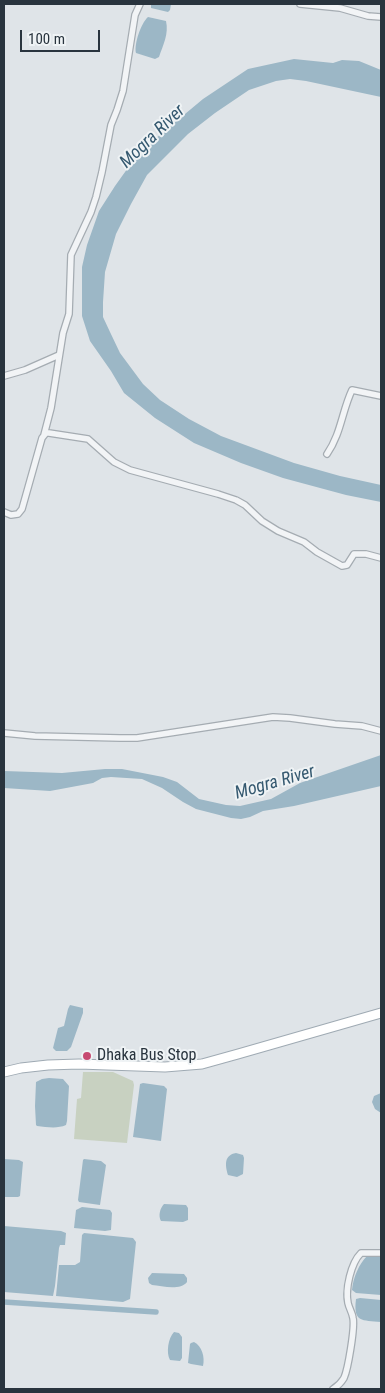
<!DOCTYPE html>
<html>
<head>
<meta charset="utf-8">
<style>
  body { margin:0 }
  #map { position:relative; width:385px; height:1393px; overflow:hidden; background:#dfe4e8; font-family:"Roboto Condensed",sans-serif }
  canvas { display:block }
  .frame { position:absolute; inset:0; border:5px solid #29343e; pointer-events:none }
  .scale { position:absolute; left:20px; top:30px; width:80px; height:22px; box-sizing:border-box; border:2px solid #29343e; border-top:0; padding-left:6px; font-size:15px; line-height:18px; white-space:nowrap; color:#29343e; -webkit-text-stroke:4px #eff3f5; paint-order:stroke }
</style>
</head>
<body>
<div id="map">
<canvas width="385" height="1393"></canvas>
<div class="frame"></div>
<div class="scale">100 m</div>
</div>
<script>
const g = document.querySelector('canvas').getContext('2d');
g.lineJoin = 'round';
function fill(path, color) { g.fillStyle = color; g.fill(path, 'evenodd'); }
function strokePath(path, color, width, dash) { g.strokeStyle = color; g.lineWidth = width; g.lineCap = dash ? 'butt' : 'round'; g.setLineDash(dash || []); g.stroke(path); }
function drawText(font, color, halo, rows, align = 'center') {
  g.font = font + ' "Roboto Condensed",sans-serif'; g.lineWidth = 4; g.setLineDash([]); g.textBaseline = 'middle'; g.strokeStyle = halo; g.fillStyle = color; for (const [text, x, y, turn = 0] of rows) {
    g.save(); g.translate(x, y); g.rotate((+turn || 0) * Math.PI / 180); g.textAlign = isNaN(turn) ? turn : align; if (halo) g.strokeText(text, 0, 0); g.fillText(text, 0, 0); g.restore();
  }
}
fill(new Path2D(`
  M83 1072H113L133 1081 134 1085 127 1143 74 1139 77 1099 81 1098Z`), '#c8d1c1');
fill(new Path2D(`
  M151 4H171L170 10 168 12 151 8Z
  M148 17 166 21C169 34 163 45 159 57L155 59 136 53C134 44 141 23 148 17Z
  M294 59 333 63 342 60 359 61 381 70V97L306 81 290 79 276 81 249 90 215 113 188 134 147 175 131 204 116 234 105 272 103 302V317L110 332 120 353 143 384 160 400 189 419 221 436 294 463 340 476 381 485V502L346 495 283 478 241 463 194 443 155 418 124 393 111 371 90 341 82 316V267L87 245 99 211 115 186 135 158 155 139 203 99 248 69Z
  M381 755V786L294 806 263 811 250 817 241 819 231 818 196 809 183 802 162 788 142 779 111 777 102 778 93 783 50 791 4 788V771L62 773 105 769H122L163 777 177 782 199 799 226 805 240 806 271 799 300 783Z
  M70 1005 83 1008V1013L71 1047 67 1051H56L53 1048 58 1028 64 1026 68 1009Z
  M49 1078 63 1079 69 1086 67 1121 66 1125C57 1129 47 1127 37 1126L36 1125 35 1106 36 1082 42 1079Z
  M143 1083 164 1086 167 1089 161 1141 133 1137 140 1084Z
  M381 1093V1113L375 1109 372 1102 374 1096Z
  M236 1153 243 1155 244 1158 243 1174 237 1177 228 1175C225 1165 224 1155 236 1153Z
  M4 1159 19 1160 23 1162 20 1196 18 1197H4Z
  M84 1159 101 1161 106 1165 100 1205 79 1202 78 1200 83 1160Z
  M164 1204 186 1205 188 1208V1220L183 1222 161 1221C158 1216 160 1208 164 1204Z
  M82 1207 110 1210 112 1213 111 1230 105 1231 74 1228 76 1210Z
  M4 1226 61 1231 66 1233 65 1245H60L59 1248 55 1286 53 1296 4 1292Z
  M84 1233 133 1238 136 1242 130 1299 123 1302 56 1296 59 1265H75L80 1262 82 1235Z
  M367 1256H381V1295L356 1293 352 1290C353 1278 359 1264 367 1256Z
  M152 1273 184 1274 187 1278V1282C180 1291 162 1286 152 1285L149 1283 148 1278Z
  M360 1298 381 1300V1322C362 1320 353 1323 356 1299Z
  M174 1332 179 1333 182 1337V1358L180 1361 170 1360C166 1353 168 1338 174 1332Z
  M194 1342C202 1346 205 1357 203 1366L191 1364 188 1363 190 1344 191 1343Z`), '#9cb7c6');
strokePath(new Path2D(`
  M4 1302 156 1312`), '#9cb7c6', 5.5);
const minor = new Path2D(`
  M300 4 340 8 368 16 381 17
  M4 376 25 370 59 355
  M44 435 51 408 63 333 69 314 71 255 91 212 96 197 102 172 111 125 117 110 123 91 135 15 140 4
  M327 454C341 434 342 411 352 390L381 396
  M4 512 11 515 18 514 22 509 42 438 46 433H49L88 439 114 462 130 470 218 494 236 500 245 505 262 521 278 531 304 542 317 552 342 566 347 565 354 554H366L381 558
  M4 733 35 736 120 738H137L273 717 290 718 335 724 362 726 381 731
  M333 1389C338 1386 341 1383 344 1378 348 1369 355 1328 353 1318 352 1312 349 1308 348 1303 345 1289 351 1263 361 1253H381`);
const primary = new Path2D(`
  M4 1072 21 1068 48 1065 79 1064 165 1067 202 1064 238 1054 381 1013`);
strokePath(minor, '#a5acb2', 8);
strokePath(primary, '#9faab3', 11);
strokePath(minor, '#f2f4f6', 5.5);
strokePath(primary, '#fff', 9);
for (const [x, y, r, color] of [
  [87,1056,5,"#c74a71"]
]) { const dot = new Path2D(); dot.arc(x, y, r, 0, 2 * Math.PI); g.fillStyle = color; g.fill(dot); strokePath(dot, '#eff3f5', 2); }
drawText('16px', '#29343e', '#eff3f5', [
  ["Dhaka Bus Stop",97,1056]
], 'left');
drawText('italic 18px', '#355970', '#eff3f5', [
  ["Mogra River",153,137,-44],
  ["Mogra River",275,783,-16]
]);
</script>
</body>
</html>
